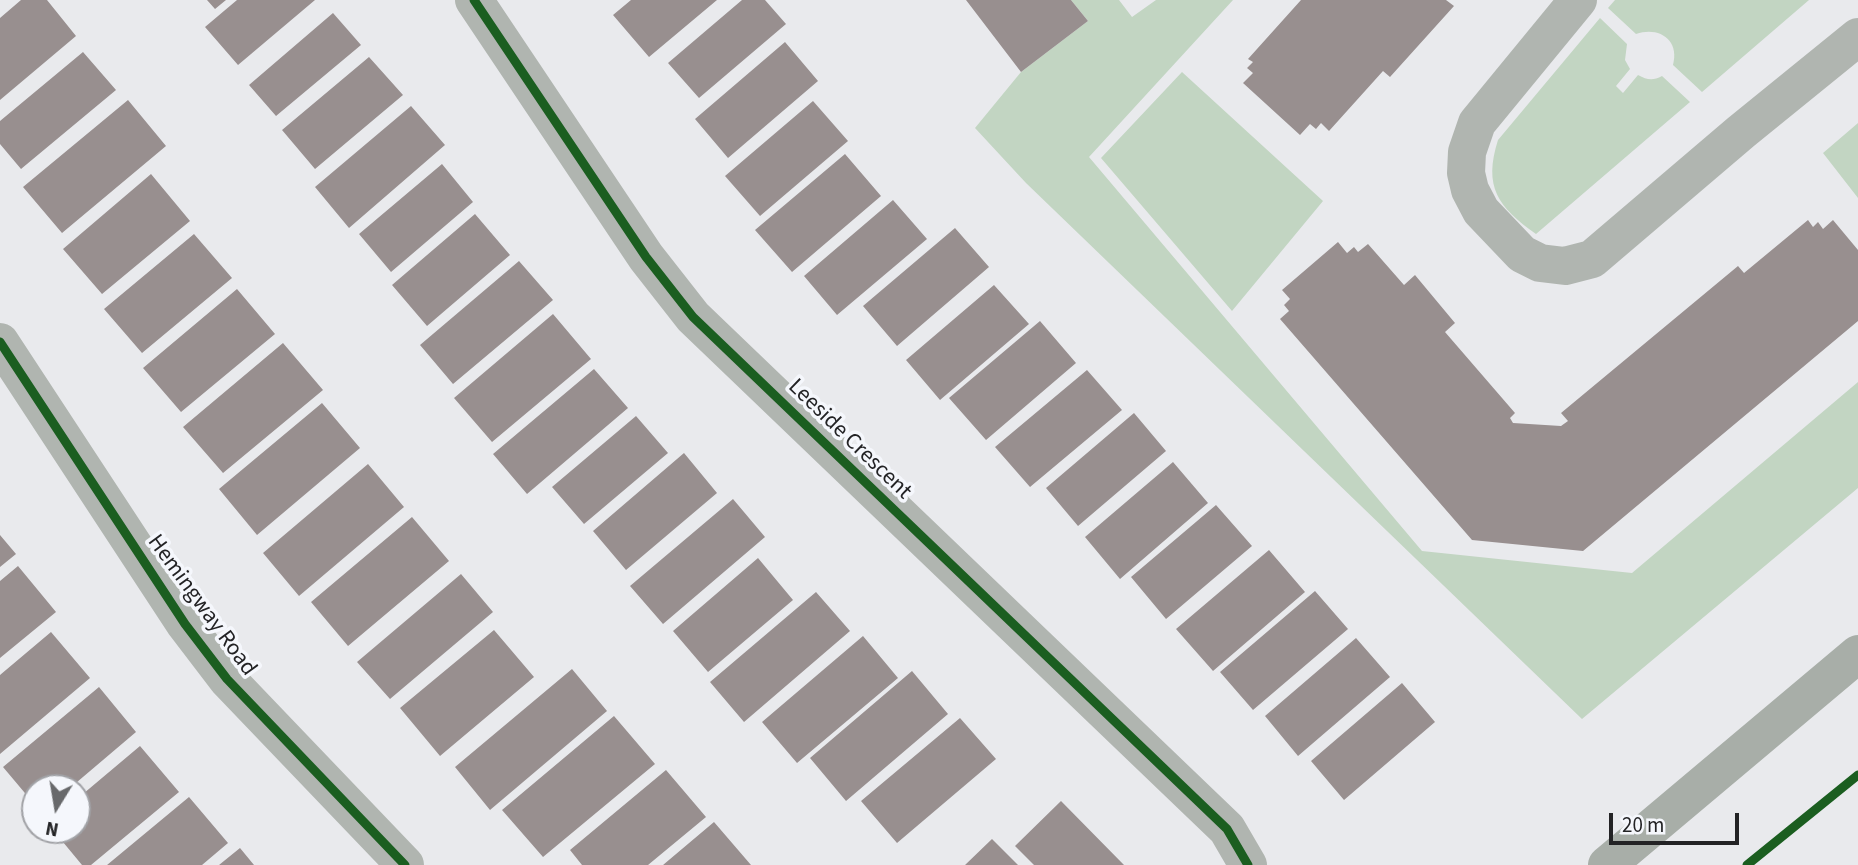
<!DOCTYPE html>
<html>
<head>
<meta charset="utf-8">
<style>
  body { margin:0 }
  #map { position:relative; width:1858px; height:865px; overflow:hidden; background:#e9eaed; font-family:"Source Sans 3",sans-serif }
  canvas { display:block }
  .north { position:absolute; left:21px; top:774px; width:70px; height:70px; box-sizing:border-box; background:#f5f7fc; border:2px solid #a1a2a6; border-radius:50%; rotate:191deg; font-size:19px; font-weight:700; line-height:28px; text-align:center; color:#232325 }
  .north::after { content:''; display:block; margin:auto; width:24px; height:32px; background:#68696b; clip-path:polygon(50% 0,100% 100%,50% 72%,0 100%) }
  .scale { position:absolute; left:1609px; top:813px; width:130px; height:32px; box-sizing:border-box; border:4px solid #232325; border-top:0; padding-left:9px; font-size:21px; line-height:24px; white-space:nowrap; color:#232325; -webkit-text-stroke:5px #f5f7fc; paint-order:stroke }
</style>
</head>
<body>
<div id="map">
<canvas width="1858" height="865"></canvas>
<div class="north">N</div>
<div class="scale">20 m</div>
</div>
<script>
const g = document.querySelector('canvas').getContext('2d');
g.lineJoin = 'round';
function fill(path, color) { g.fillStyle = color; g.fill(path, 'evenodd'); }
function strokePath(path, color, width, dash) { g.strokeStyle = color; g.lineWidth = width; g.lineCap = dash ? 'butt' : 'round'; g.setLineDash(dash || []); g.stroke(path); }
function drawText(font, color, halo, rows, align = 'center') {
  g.font = font + ' "Source Sans 3",sans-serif'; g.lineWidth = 7; g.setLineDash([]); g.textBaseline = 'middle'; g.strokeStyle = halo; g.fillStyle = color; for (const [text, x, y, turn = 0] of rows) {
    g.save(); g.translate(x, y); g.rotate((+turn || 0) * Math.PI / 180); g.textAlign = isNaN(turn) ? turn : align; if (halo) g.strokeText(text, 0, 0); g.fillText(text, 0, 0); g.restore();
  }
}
fill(new Path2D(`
  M1071 0H1119L1132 17 1156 0H1233L1089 157 1422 551 1632 573 1858 382V488L1582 719 1026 183 975 128 1021 72 1088 21Z
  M1615 0H1809L1702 92 1673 65C1680 40 1659 26 1636 34L1608 8Z
  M1600 18 1627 44 1625 60 1630 69 1616 86 1623 93 1638 75C1647 80 1653 81 1662 76L1690 102 1536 234C1498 207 1483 187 1498 140Z
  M1182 72 1323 201 1232 311 1101 158Z
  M1858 123V198L1823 153Z`), '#c2d5c2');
fill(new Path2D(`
  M21 0H47L76 36 0 100V18Z
  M207 0H226L215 9Z
  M237 0H315L238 65 205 27Z
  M631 0H717L649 57 613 15Z
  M742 0H765L786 24 699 98 668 63Z
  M966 0H1071L1088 21 1021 72Z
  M1301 0H1446L1454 6 1390 77 1383 71 1329 131 1321 123 1316 129 1310 124 1300 135 1243 83 1253 73 1247 68 1253 62 1248 59Z
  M333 13 361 45 276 116 249 85Z
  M785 42 818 81 728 158 695 119Z
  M83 52 116 90 21 169 0 144V121Z
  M369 57 403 95 315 169 282 130Z
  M128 100 166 146 62 233 23 187Z
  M813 101 848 141 760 216 725 176Z
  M411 106 445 145 349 228 315 187Z
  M845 154 881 196 792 272 755 230Z
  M442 164 473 202 391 272 359 234Z
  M151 174 190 221 102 294 63 249Z
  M893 200 927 239 837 315 804 276Z
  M475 214 510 255 427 326 392 285Z
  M1808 220 1813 227 1818 222 1823 229 1833 220 1858 250V321L1583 551 1472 540 1280 319 1289 311 1284 305 1290 299 1282 290 1338 242 1347 253 1354 247 1358 252 1368 244 1404 285 1415 275 1455 323 1445 332 1515 413 1510 418 1513 423 1561 426 1568 421 1561 413 1738 266 1744 273Z
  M955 228 989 267 897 346 863 306Z
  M194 234 232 278 142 353 104 309Z
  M519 261 553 300 453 384 420 345Z
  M994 285 1029 324 940 400 906 360Z
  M237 289 275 334 181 412 143 368Z
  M553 314 591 359 492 442 454 398Z
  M1040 321 1076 363 986 440 949 398Z
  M283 343 323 390 223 473 183 427Z
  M594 369 628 408 527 494 493 454Z
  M1087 370 1122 410 1030 487 995 447Z
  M322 403 360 448 257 535 219 489Z
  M1134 413 1166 451 1078 526 1046 488Z
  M636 416 668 453 584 524 552 487Z
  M684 453 717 493 626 570 593 531Z
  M1173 462 1208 503 1120 579 1085 537Z
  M368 464 404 507 299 596 263 553Z
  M733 499 765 537 663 624 630 586Z
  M1216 505 1252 546 1166 619 1131 577Z
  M412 517 449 561 348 646 311 602Z
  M0 535 16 554 0 567Z
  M1269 550 1305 592 1213 671 1176 629Z
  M758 558 793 600 708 672 673 631Z
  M18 566 56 612 0 658V581Z
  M461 574 493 612 390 699 357 662Z
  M1315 591 1348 629 1253 710 1220 672Z
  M816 592 850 631 744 722 710 682Z
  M494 630 534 677 440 756 400 708Z
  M51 632 90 678 0 754V675Z
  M863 636 898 678 797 763 762 722Z
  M1356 638 1390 677 1298 756 1265 716Z
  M572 669 607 711 490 810 455 767Z
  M912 671 948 714 846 801 810 758Z
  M1402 683 1435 722 1344 800 1311 761Z
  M99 687 136 732 70 788H35V805L3 767Z
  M614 716 655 764 543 857 502 810Z
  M960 718 996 759 897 843 861 801Z
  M140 746 179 792 91 865H82L53 830H77V799Z
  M666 770 706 817 648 865H582L570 850Z
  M189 797 228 843 202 865H107Z
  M1061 801 1124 865H1034L1015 846Z
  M714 822 751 865H663Z
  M992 839 1018 865H965Z
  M240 848 254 865H219Z`), '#988f8f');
strokePath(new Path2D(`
  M474 0 646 257 693 317 1227 829 1248 865
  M1578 0 1477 123 1467 152 1466 173 1470 190 1481 211 1522 254 1540 263 1565 266 1592 259 1741 132 1858 37
  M0 342 185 624 227 679 405 865`), '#b0b5b0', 38);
strokePath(new Path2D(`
  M1607 865 1858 654`), '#a8aea8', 38);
strokePath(new Path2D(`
  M474 0 646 257 693 317 1227 829 1248 865
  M0 342 185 624 227 679 405 865
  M1747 865 1858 775`), '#1b5e20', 9);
drawText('23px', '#232325', '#f5f7fc', [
  ["Leeside Crescent",849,440,44],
  ["Hemingway Road",201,606,54]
]);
</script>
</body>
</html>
